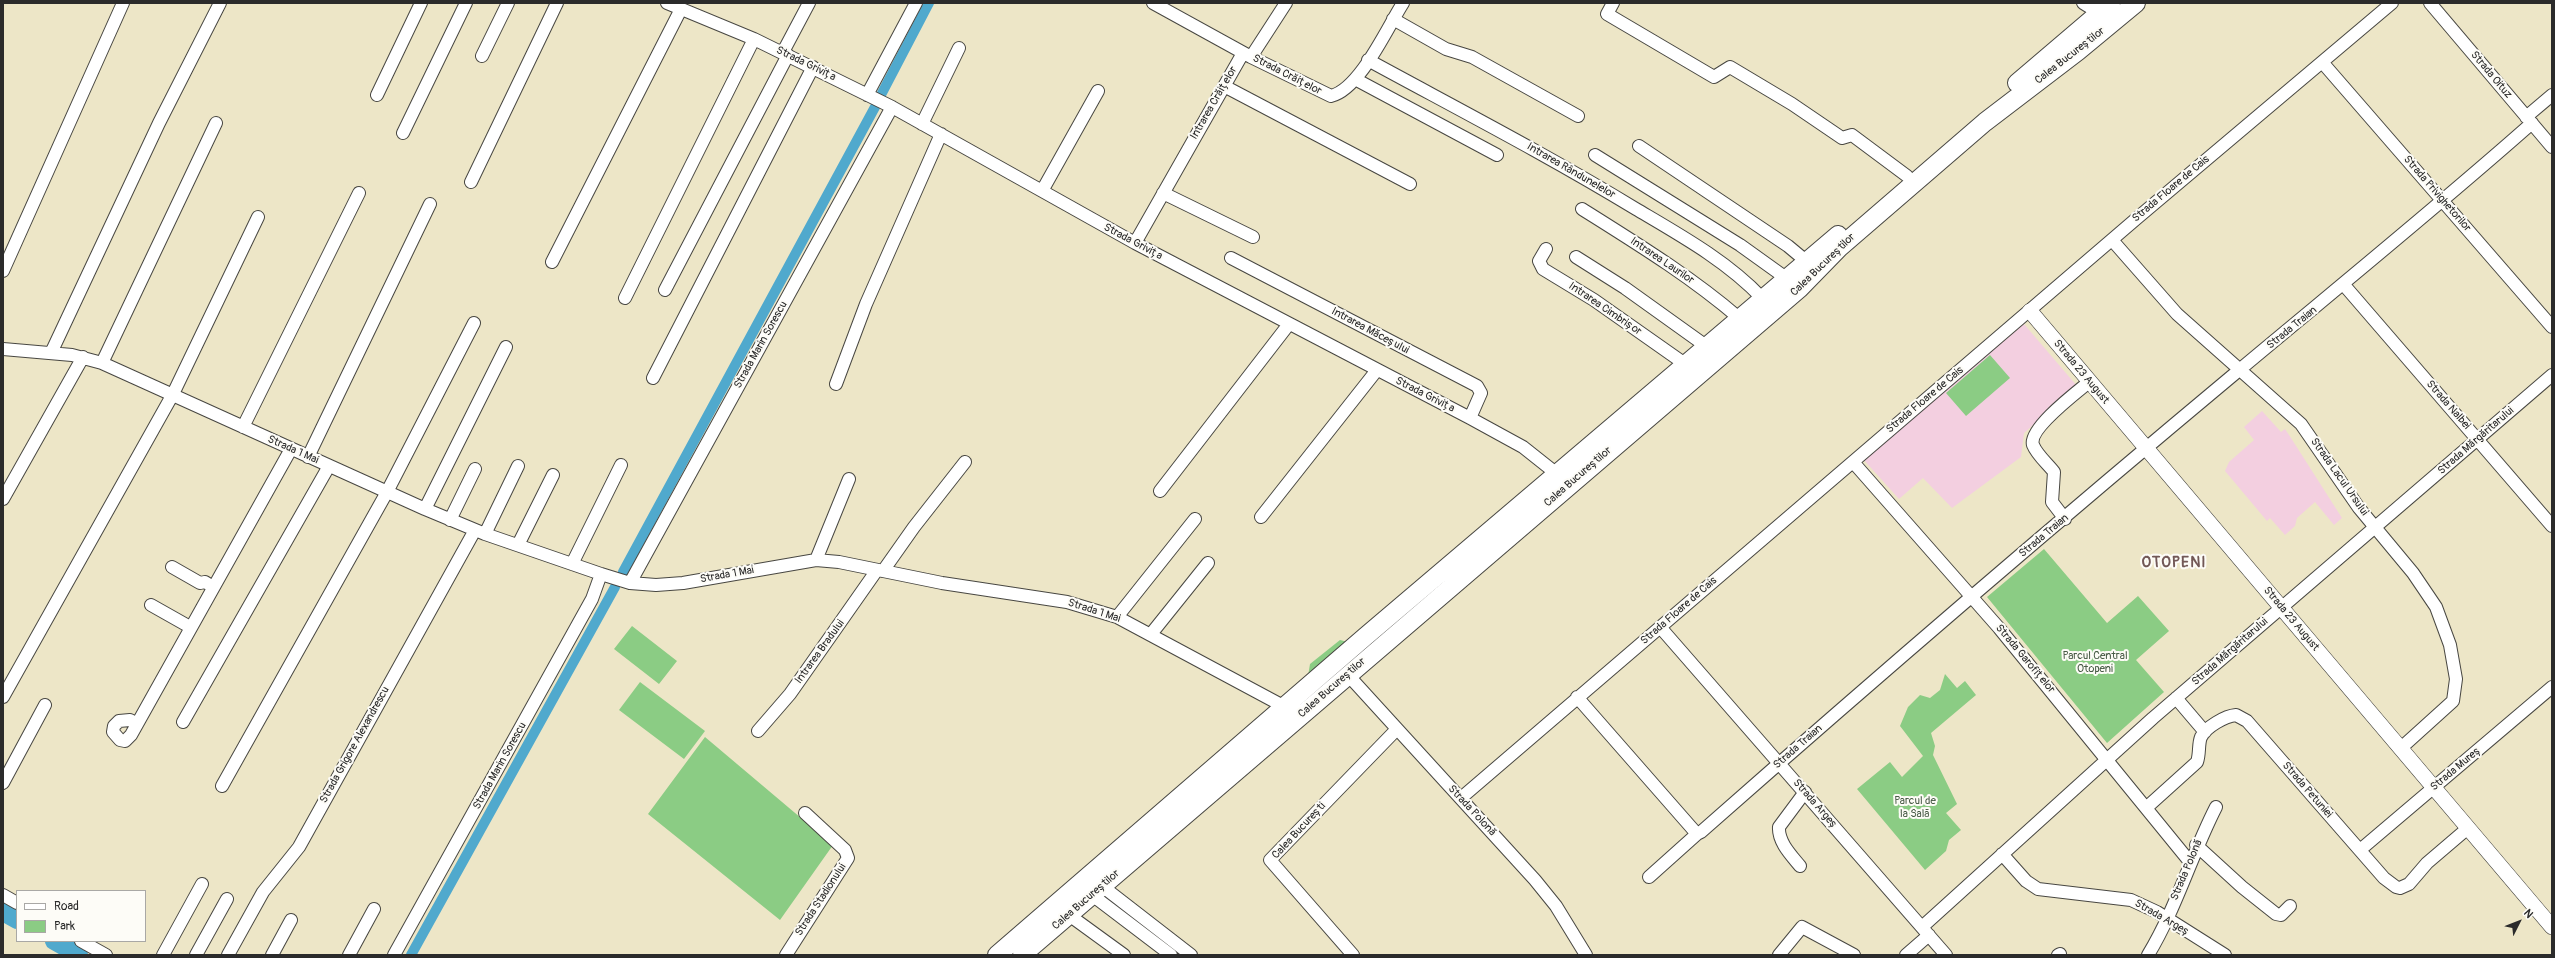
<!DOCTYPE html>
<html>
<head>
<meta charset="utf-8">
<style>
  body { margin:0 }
  #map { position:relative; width:2555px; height:958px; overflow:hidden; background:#ede6c7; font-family:Pangolin,sans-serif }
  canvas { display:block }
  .frame { position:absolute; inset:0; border:4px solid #2b2b2b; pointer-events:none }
  .legend { position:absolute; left:16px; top:890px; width:130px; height:52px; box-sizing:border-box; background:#fdfcf7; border:1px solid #a9a8a5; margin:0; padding:5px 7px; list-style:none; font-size:12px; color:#2b2b2b }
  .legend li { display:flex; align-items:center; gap:8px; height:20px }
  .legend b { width:20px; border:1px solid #a9a8a5 }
  .north { position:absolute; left:2499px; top:902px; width:40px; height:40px; -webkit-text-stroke:3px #fdfcf7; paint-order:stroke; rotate:48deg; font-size:11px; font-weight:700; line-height:16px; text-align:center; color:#2b2b2b }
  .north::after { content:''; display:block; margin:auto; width:14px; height:18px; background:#2b2b2b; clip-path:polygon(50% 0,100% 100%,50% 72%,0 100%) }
</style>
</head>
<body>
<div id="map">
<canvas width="2555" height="958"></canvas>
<div class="frame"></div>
<ul class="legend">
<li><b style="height:5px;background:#fff"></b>Road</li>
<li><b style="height:11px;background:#8bcc84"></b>Park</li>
</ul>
<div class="north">N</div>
</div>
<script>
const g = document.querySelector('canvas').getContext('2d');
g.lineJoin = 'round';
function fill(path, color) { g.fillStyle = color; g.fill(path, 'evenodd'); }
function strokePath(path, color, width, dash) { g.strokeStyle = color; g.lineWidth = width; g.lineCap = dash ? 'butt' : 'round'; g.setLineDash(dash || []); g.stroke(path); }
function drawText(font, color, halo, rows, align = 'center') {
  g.font = font + ' Pangolin,sans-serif'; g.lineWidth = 4; g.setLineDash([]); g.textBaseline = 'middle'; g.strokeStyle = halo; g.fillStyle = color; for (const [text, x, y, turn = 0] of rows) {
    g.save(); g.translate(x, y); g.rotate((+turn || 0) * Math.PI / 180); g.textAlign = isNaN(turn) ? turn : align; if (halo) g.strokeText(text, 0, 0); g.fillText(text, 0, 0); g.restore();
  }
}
fill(new Path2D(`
  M2024 324 2077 386 2024 433 2021 457 1952 508 1923 478 1899 499 1863 459Z
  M2262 411 2281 432 2285 429 2291 438 2342 518 2334 525 2315 502 2297 518 2295 526 2285 535 2270 518 2267 521 2225 471 2229 462 2254 440 2244 427Z`), '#f3cfe0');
fill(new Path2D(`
  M1990 355 2010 378 1966 416 1946 393Z
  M2044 549 2107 623 2138 596 2169 631 2136 660 2164 692 2107 743 1987 597Z
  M632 626 677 661 659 684 614 649Z
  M1340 640 1348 642 1308 676 1310 664Z
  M1945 674 1957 688 1965 681 1976 695 1931 733 1935 746 1933 755 1957 804 1946 813 1961 830 1949 840 1946 851 1925 870 1857 789 1890 762 1902 777 1923 756 1900 726 1908 707 1920 695 1930 698 1940 690Z
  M640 682 705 731 684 759 619 710Z
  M705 737 833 845 780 920 648 814Z`), '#8bcc84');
strokePath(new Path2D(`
  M882 93 929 3
  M623 572 875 107
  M411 955 615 587`), '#50a9cd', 10);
strokePath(new Path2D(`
  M3 912 17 920
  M54 941 79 955`), '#50a9cd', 18);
const minor = new Path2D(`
  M667 3 754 39 892 107 1135 243 1470 418 1523 447 1557 474
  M1153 3 1251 57 1331 96C1360 89 1387 28 1403 3
  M1613 3 1607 14 1714 77 1730 67 1792 104 1842 138 1852 135 1907 176
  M2083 3 2099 13
  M2430 3 2552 147
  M1393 19 1446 49 1472 57 1578 116
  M783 52 809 3
  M482 56 508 3
  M1251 57 1286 3
  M1368 60C1458 109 1549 156 1636 209 1680 235 1727 261 1762 298
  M2322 62 2552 327
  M1355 79 1497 155
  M1224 86 1410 184
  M377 95 421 3
  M867 95 916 3
  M2526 117 2552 95
  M922 124 959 48
  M403 133 466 3
  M1639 146 1788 246 1806 261
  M1595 155 1740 245 1786 278
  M471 182 557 3
  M1042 191 1098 91
  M1163 193 1253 237
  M1582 209C1636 243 1690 276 1739 318
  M2112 240 2177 314 2301 424 2359 508 2413 573 2436 607 2450 645 2456 679 2453 701 2401 748
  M1135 243 1243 53
  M1546 249 1539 261 1543 269 1594 300 1685 364
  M1576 257 1625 288 1706 346
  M1231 258 1477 386 1481 393 1470 418
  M552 262 681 9
  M3 271 123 3
  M2344 285 2552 526
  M665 290 788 55
  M625 298 754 39
  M3 349 72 355 102 363 425 509 485 534 601 574 630 583 656 585 683 583 816 560 839 562 942 583 1067 602 1117 617 1285 707
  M51 353 159 123 220 3
  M102 363 216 123
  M653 378 813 67
  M836 384 866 304 941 134
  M243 427 359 193
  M308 457 430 204
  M1853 462 1999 628 2190 862
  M1160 491 1289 324
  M3 499 83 357
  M425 509 506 347
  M1261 517 1377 370
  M2065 519 2052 502 2054 472C2048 464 2037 455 2033 445 2028 429 2077 392 2089 382
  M450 520 475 469
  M485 534 518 466
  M518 545 553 475
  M816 560 849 479
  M572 564 621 465
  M172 567 200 583 205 582 213 587
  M883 571 914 527 965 462
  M630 583 892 107
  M151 605 190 627
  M1117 617 1195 519
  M1660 627 1946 955
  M1151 634 1208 563
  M1348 675 1535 880 1556 906 1586 955
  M3 697 173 394 258 217
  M1577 697 1697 834 1701 832C1878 676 2057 522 2238 371 2336 289 2436 208 2532 123
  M2176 698 2205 732
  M183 722 329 466
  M137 724 130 720 119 721 114 726 113 732 120 740 125 741 131 735 291 449
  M758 731 790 694 877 570
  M3 783 45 705
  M222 786 387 492 474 323
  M1461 798 2136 219 2392 3
  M2146 808 2197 762C2200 754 2198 744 2201 737 2206 727 2225 716 2236 715L2247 721 2384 878 2396 887 2400 888 2409 884 2427 863 2468 828
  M2196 845 2242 887 2276 914 2281 915 2290 906
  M2360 850 2552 687
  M2002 854 2026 881 2038 889 2131 900 2157 912 2225 955
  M1800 866C1791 855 1778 842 1779 827L1805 792
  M1649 877 1697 834
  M1102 886 1191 955
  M3 895 17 903
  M1092 895 1171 955
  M1069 915 1124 955
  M1922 927 2153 718 2552 375
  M81 941 106 955
  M163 955 202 884
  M196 955 227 899
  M228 955 263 892 299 847 475 530
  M272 955 291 920
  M349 955 374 909
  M394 955 592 599 601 574
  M786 955 848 858 845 850 805 813
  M1353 955 1270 860 1397 729
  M1779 955 1802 927 1854 955
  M1906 955 1929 935
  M2058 955 2060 954
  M2148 955C2176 909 2191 856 2216 807`);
const major = new Path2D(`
  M2030 311 2552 927`);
const highway = new Path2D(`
  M2017 83 2111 3
  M997 955 1366 636 1838 235
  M1022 955 1799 289 1839 248 1985 122 2078 51 2136 3`);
strokePath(minor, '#484742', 14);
strokePath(major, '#484742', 16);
strokePath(highway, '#484742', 20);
strokePath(minor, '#fff', 12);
strokePath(major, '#fff', 15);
strokePath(highway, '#fff', 18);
drawText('11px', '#2b2b2b', '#fdfcf7', [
  ["Calea Bucureștilor",2070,56,-38],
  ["Strada Grivița",806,64,26],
  ["Strada Crăițelor",1287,75,27],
  ["Strada Oituz",2491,75,50],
  ["Intrarea Crăițelor",1214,103,-60],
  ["Intrarea Rândunelelor",1571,171,30],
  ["Strada Floare de Cais",2171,189,-40],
  ["Strada Privighetorilor",2437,194,49],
  ["Strada Grivița",1133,242,28],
  ["Intrarea Laurilor",1662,261,34],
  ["Calea Bucureștilor",1823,265,-44],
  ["Intrarea Cimbrișor",1605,309,34],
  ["Strada Traian",2292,328,-39],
  ["Intrarea Măceșului",1370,331,28],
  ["Strada Marin Sorescu",761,345,-61],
  ["Strada 23 August",2081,372,50],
  ["Strada Grivița",1425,395,27],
  ["Strada Floare de Cais",1925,400,-40],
  ["Strada Nalbei",2448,405,49],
  ["Strada Mărgăritarului",2476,441,-41],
  ["Strada 1 Mai",293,450,24],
  ["Calea Bucureștilor",1578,477,-41],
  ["Strada Lacul Ursului",2339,477,55],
  ["Strada Traian",2044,536,-40],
  ["Strada 1 Mai",727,575,-10],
  ["Strada 1 Mai",1094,611,18],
  ["Strada Floare de Cais",1679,611,-41],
  ["Strada 23 August",2291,619,50],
  ["Intrarea Bradului",820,652,-54],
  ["Strada Mărgăritarului",2230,652,-41],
  ["Strada Garofițelor",2025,659,50],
  ["Calea Bucureștilor",1332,688,-41],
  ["Strada Grigore Alexandrescu",355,745,-61],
  ["Strada Traian",1798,747,-41],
  ["Strada Marin Sorescu",500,766,-61],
  ["Strada Mureș",2456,769,-40],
  ["Strada Petuniei",2307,790,49],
  ["Strada Argeș",1815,804,49],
  ["Strada Polonă",1472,811,47],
  ["Calea București",1299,831,-47],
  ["Strada Polonă",2187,870,-67],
  ["Strada Stadionului",821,900,-57],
  ["Calea Bucureștilor",1086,900,-41],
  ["Strada Argeș",2162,918,30]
]);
drawText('11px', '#485b46', '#fdfcf7', [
  ["Parcul Central",2095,656],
  ["Otopeni",2095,669],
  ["Parcul de",1915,801],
  ["la Sală",1915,814]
]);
g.letterSpacing = '1px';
drawText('bold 15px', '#725856', '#fdfcf7', [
  ["OTOPENI",2174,563]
]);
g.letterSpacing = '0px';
</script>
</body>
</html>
